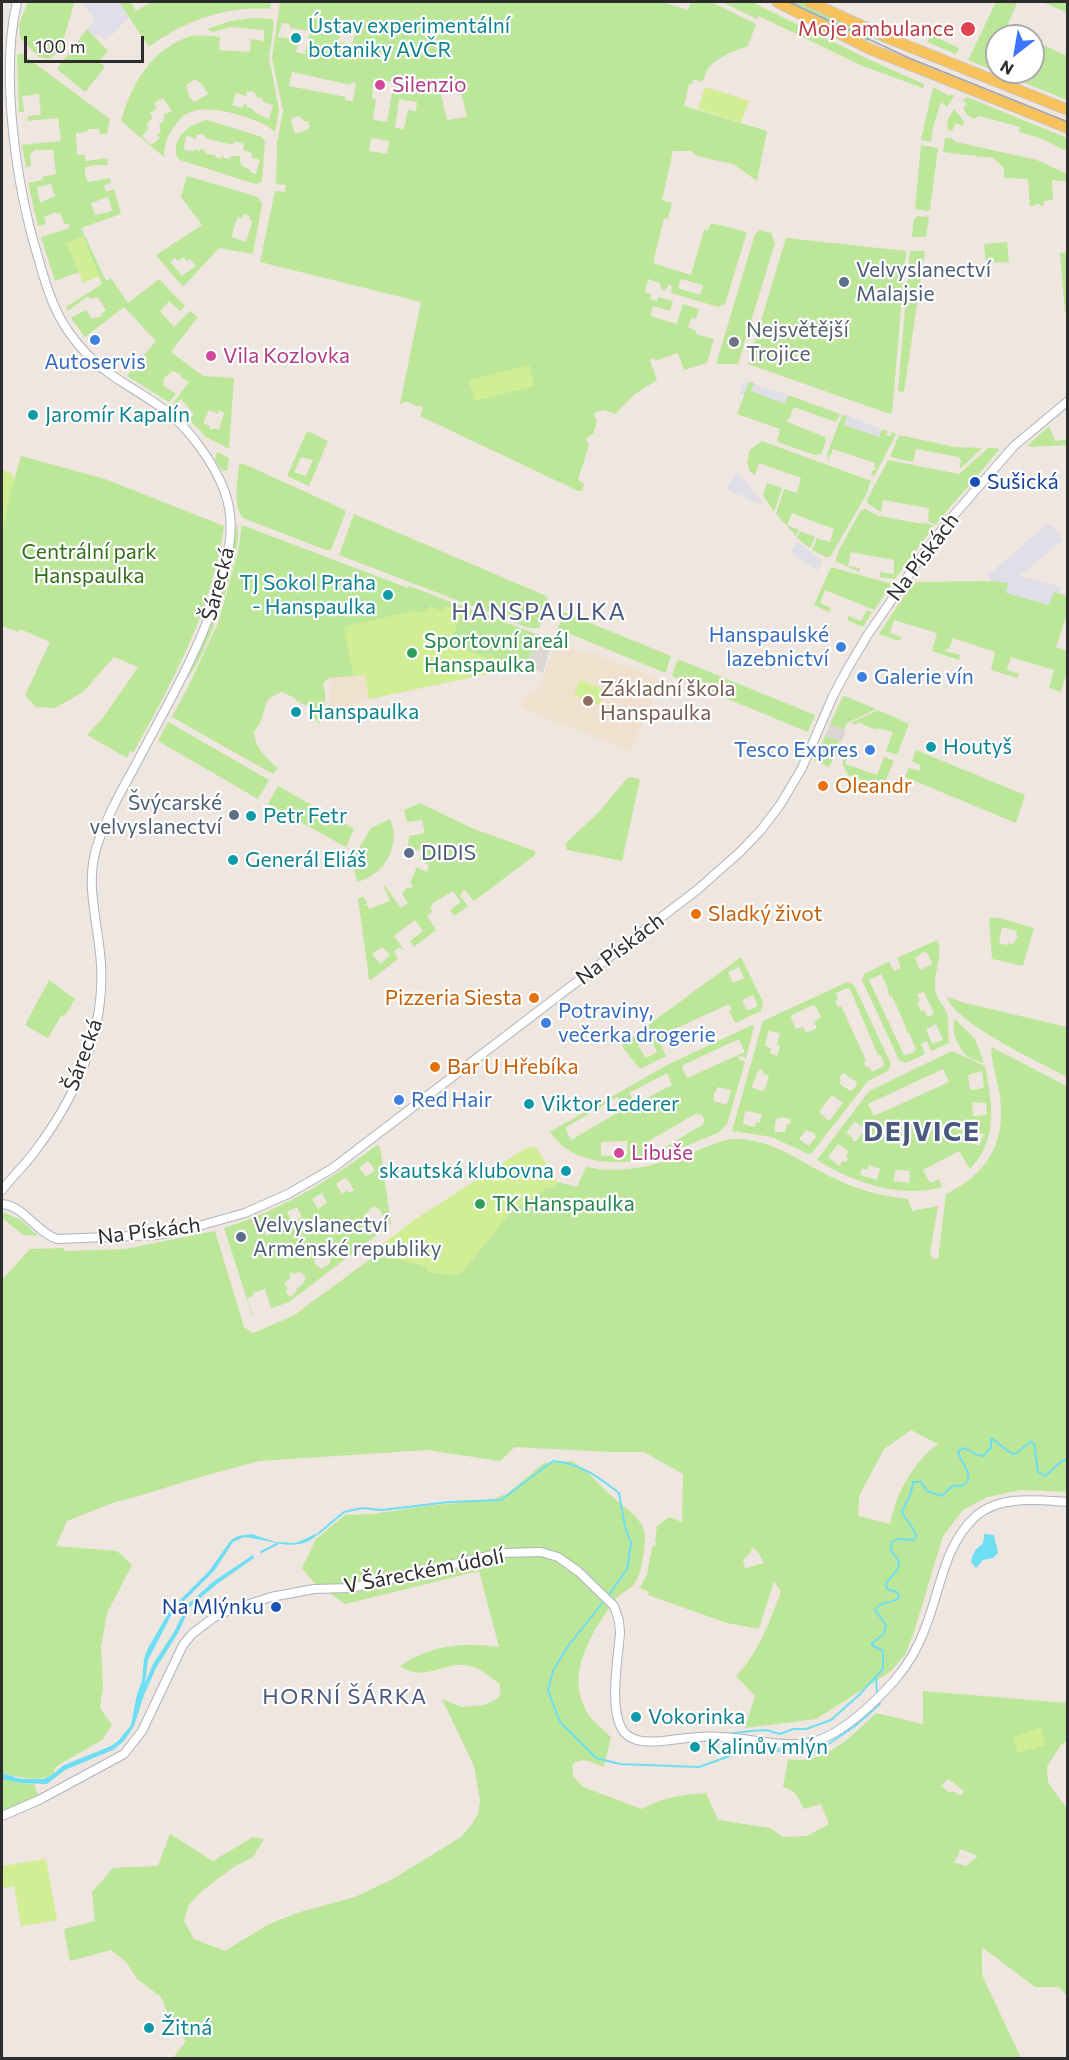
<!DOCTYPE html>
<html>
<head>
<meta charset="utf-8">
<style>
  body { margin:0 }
  #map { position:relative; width:1069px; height:2060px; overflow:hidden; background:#eee6df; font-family:Commissioner,sans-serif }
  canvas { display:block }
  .frame { position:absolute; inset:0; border:3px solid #2d2d2d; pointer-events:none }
  .north { position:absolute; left:985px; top:24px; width:60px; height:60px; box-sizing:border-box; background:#fff; border:2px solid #ababab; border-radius:50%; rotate:211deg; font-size:16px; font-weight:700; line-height:24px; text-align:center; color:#2d2d2d }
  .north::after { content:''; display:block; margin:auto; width:21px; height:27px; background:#3b74ff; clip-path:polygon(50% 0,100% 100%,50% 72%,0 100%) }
  .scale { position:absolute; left:24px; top:36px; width:120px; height:27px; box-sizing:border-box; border:3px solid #2d2d2d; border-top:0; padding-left:8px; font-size:18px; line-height:21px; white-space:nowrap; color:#2d2d2d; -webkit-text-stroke:4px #fff; paint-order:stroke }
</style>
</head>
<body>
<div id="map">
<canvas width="1069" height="2060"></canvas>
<div class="frame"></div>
<div class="north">N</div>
<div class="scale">100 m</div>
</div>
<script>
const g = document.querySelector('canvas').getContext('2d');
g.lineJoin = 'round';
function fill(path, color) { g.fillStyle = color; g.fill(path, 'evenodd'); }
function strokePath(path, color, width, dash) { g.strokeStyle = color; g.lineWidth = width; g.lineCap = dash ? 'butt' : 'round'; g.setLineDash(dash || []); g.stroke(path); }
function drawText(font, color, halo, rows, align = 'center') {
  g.font = font + ' Commissioner,sans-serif'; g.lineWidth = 4.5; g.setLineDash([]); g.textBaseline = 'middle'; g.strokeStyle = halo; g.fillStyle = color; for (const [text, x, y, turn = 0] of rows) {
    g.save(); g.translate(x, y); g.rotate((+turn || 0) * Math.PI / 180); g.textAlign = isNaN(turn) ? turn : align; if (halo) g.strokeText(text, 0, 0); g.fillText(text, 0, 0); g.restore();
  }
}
fill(new Path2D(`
  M82 2H119L129 16 116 32 104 40 99 34 95 37 87 29 94 20 93 17Z
  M743 382H749L793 397 786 410 739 393Z
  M845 415 882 429 877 441 841 428Z
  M737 471 755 493 765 506 727 490Z
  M1046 525 1053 527 1063 540 1019 576 1061 587 1053 611 999 596 991 584 988 575Z
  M797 542 823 561 817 571 790 553Z`), '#e0dfe7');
fill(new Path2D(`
  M563 645 587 654 591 652 661 680 631 751 520 708 530 691 537 692 554 649 560 651Z
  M365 674 369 699 349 706 328 717 330 686 327 678Z`), '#f0e1ce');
fill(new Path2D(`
  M28 2H71L74 4 60 51 49 59 39 57 20 38 19 24Z
  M119 2H131L136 11 152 2H271L270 9C228 5 182 21 149 47Z
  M280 2H662L688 10 691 2H711L756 24 748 46 729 53 714 62 708 68 702 82 694 79 692 84H689L684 106 767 131 757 181 733 164 697 156 691 151H673L662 200 672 203 668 219 664 218 653 263 691 275 704 230 708 231 711 223 747 232 725 304 718 307 671 293 672 286 669 284 665 291 661 288 660 283 648 279 645 292 651 294 650 299 657 301 658 297 673 301 670 311 653 306 650 316 677 324 683 304 699 309 696 319 691 318 688 327 696 331V334L714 339 707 363 684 370 678 353 655 361 654 358 650 360 657 380 635 394 615 414 605 410 595 412 594 416 597 421 593 435H590L586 439 589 445 578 480 584 484 582 491H578L420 416 423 410 421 405 417 407 406 401 400 404 421 302 260 262 275 191 285 192 286 185 276 184 277 143 283 111 272 58ZM282 23 290 24V28L310 31 305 54 296 52 298 44 292 43V39L278 37ZM342 26 356 30 352 45 338 42ZM292 72 351 85 352 82 356 83 353 101 345 100 346 97 289 86ZM436 78 450 82 451 79 455 80 454 84 458 93 461 92 467 117 447 120 440 90H437ZM374 79 394 82 387 122 373 120 376 99 372 98ZM399 99 417 102 416 111 408 110 404 129 395 128ZM299 116 304 121H308L310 128 307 130 295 134 291 122 292 118ZM371 138 389 141 387 154 369 151ZM681 279 703 285 700 295 678 288Z
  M722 2H752L872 61 924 84 923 88 860 65 759 16 757 19Z
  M785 2H802L871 34 867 43Z
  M996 2 1017 3 1004 33 1010 36H997V72L968 60Z
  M1043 2H1067V13Z
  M254 18 272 19 274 23 269 58 279 110 275 132C272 130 268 126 264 124 243 115 204 101 183 116 179 119 175 126 172 130 166 139 164 147 164 157L121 121C131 85 151 50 188 37 197 34 211 36 220 37L219 50 250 52 251 39 264 41V30L230 27 213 32 207 29 231 21ZM196 79 198 82 201 83 208 94 194 102 189 96 186 85ZM252 91 256 94 255 96 263 99V102L273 105 269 119 254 112V110L246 106V104H244L242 108 232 105 236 93 246 96 247 92ZM163 98 172 111 163 115 165 118 163 119 164 121 159 125 161 131 157 135 160 138 151 145 142 136 149 128 146 124 153 118 150 113 157 108 154 103Z
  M87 29 108 51 99 62 105 67 85 92 57 69Z
  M931 35 959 48 956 54 927 42Z
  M1039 43 1067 56V100L998 72H1033V57Z
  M21 53 110 119 107 134H100L99 129H88L87 132 76 133 77 155H85V161L107 158 108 165H95L85 167V176L88 182 110 178 111 183 104 185 106 192 114 189 121 214 81 228 82 230 106 281 111 278 128 303 159 279 185 306 180 311 169 301 160 311 174 327 190 311 198 317 171 352 203 376 234 378 229 449 206 437 189 419 194 414 181 399 174 406 172 405 189 382 181 377 180 374 172 371 164 379 163 385 176 394 169 402 127 376 156 341 124 307 85 337 71 318 86 310 92 319 102 316 101 314 106 310 98 297 91 299 88 296 68 311 66 307 102 284 83 237 67 243 79 272 55 281 41 237 70 228 69 224H64L61 213 57 214 56 212 44 217 46 224 38 226 28 183 43 180 42 177 56 174 53 150H34L30 155 31 166 26 167 22 145 61 141 58 118 27 121 28 116 41 115 39 94 22 96 24 112H19L17 55ZM51 184 55 196 40 203 37 187ZM108 197 112 210 109 212 95 215 91 203ZM209 410 218 414 219 410 224 413 219 430 214 428 212 430 209 428 210 426 203 423Z
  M933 87 949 96 950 94 954 96 947 107 941 102 933 127 931 142 921 140Z
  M967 97 1067 138V148L1064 150 1043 139 1019 132 1020 127 980 116 974 119 967 115 963 108 967 104 964 101 960 103Z
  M954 109 964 121 963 126 956 123 952 131 947 129 948 119Z
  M207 120 262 137 265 142 262 181 257 184 252 183 180 160 177 157C171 138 190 123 207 120ZM203 134 206 137 205 138 233 145 234 141 244 144 243 150 252 153 251 157 260 160 256 174 250 172V170L241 165 242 163 239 162 241 156H231L230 159 224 158 222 155 221 159 215 157 216 155 206 154V152L201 148 200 151 194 149V151L184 150 186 135 196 139 197 135Z
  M945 138H951L956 142 1037 160 1067 174V181L1052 180 1053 200 1044 201V206L1037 204 1030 207 1028 179 1004 178V168L993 158 943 152Z
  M921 145 938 148 930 209 928 211 915 209Z
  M187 176 258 197 262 204 253 254 219 248 183 287 156 255 202 225 181 197ZM243 214 250 216 249 219 252 221V223L246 242 232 237 233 230 238 217 242 218ZM183 257 187 261 190 259 196 266 182 276 170 262 175 258 178 261Z
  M918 216 929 217 926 237H912L914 219Z
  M760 230 771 233 775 243 738 364H716L755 234Z
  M786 238 906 251 892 412 890 414 748 364Z
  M1007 242 1009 265 1007 262 986 263 984 244Z
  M910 251H925L904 392 898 391Z
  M1067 252 1068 312 1065 313 1060 253Z
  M749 382 754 383 751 391 785 404 788 395 840 414 836 422 794 407 789 419 785 421 825 437 826 441 821 454 815 455 777 442 780 429 737 414Z
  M842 415 847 416 844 425 879 437 882 429 888 431 886 435 890 436 892 432 896 434 875 475 871 476 873 470H878L874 468 875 463 833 449 828 461 827 454Z
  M1049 426 1055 441 1067 439V445L1029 447 1028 445Z
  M307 431 328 441 309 486 287 476ZM301 457 313 460 306 476 294 472Z
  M899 435 955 447 982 448 959 470 961 462 959 457 916 449 913 462 890 457Z
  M762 441 871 481 866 495 830 557H826L812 550 817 538 830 542 834 529 792 513 787 525 799 530 796 536 776 514 784 489 797 493 801 478 759 463 755 475 750 472 747 462 750 450Z
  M988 448H996L999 450 935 525 928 521 929 508 883 500 881 512 867 503V500L888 460 959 474Z
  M217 452 229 458 227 471 222 470 215 459Z
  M21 456 105 479 224 526C212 610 174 679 133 753L130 751 127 758 87 735 103 718 138 667 114 657 83 692 55 708 36 707 25 695 50 642 20 629 18 632 2 626V531L6 507Z
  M242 463 345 510V514L331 550H326L243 518C232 504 238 482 239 465Z
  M767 483 782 488 774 512 763 495Z
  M865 509 879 516 923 524 926 523 934 526 895 579 880 577V572L894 574V560L851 552 848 566 860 568 859 572 835 561 839 550 861 510Z
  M354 514 544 595 548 598 539 628H529L339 555Z
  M237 524C245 549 206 659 187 678 213 627 229 581 237 524Z
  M242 525 408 588 409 586 539 635C533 649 533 660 517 667L369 699 365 675 328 678 323 685C328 697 324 712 319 724L307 706 295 700V698L282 692C263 699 267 703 262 718 260 723 257 728 254 732 255 748 266 757 277 768L280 765 273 774 172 717 188 687 218 623 238 553Z
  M800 531 815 537 810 548 797 538Z
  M831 567 892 584 874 610 825 590 820 603 831 608 829 612 814 605Z
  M993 581 1008 583 1006 593 1049 605 1054 592 1067 596V614L1056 647 1067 651V671L1061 692 1049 688 1054 670 1011 657 1007 669H1005L1019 674 1017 678 991 670 995 652 953 638 949 649H946L945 651 960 655 959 660 932 651 937 633 894 620 890 633 901 637 900 641 879 634 913 582Z
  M867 610 872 612 863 627 847 620 849 616 861 621Z
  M563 612 671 656 666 672H663L558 629Z
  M680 660 815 715 808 732 672 676 677 661Z
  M843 696H845L876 709 847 723 844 730 830 724Z
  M878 710 909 724 897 755 886 751 893 732 877 728 876 730 858 722 856 725 851 723Z
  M168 722 269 780 258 799 158 741Z
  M825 736 839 741 838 751 829 767 814 760Z
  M916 750 1025 795 1016 823 905 777 909 768 919 771 921 766 912 761Z
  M843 756 847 758 845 764 877 775 884 757 894 761 883 787 880 788 848 775 843 765Z
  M628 777 640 779 622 861 567 850 566 843 599 812Z
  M278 786 354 829 346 847 268 804Z
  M420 803 474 829 535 851V855L474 901 464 889 460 896 468 906 454 916 450 910 461 902 453 891 433 903 430 908 433 911 427 916 436 930 414 947 410 941 423 931 415 920 394 936 405 951 400 947 394 951 398 959 371 980 369 979 358 898 364 897 367 903 365 905H368L369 909 390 901 384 887 385 886 401 908 408 903 402 894 407 887 410 889 413 886 410 883 417 867 427 872 429 865 419 860 422 851 408 848 409 836 425 833 422 820 407 822 404 810ZM382 947 390 955 380 964 372 954Z
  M390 819C402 844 384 876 357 882L352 860 371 828Z
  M989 918H1000L1034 928 1023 966 992 959ZM1002 927 1017 931 1016 935 1018 936 1013 944 1008 943 1007 945 999 943Z
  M937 940C944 952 935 969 935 983 934 999 943 1002 947 1014 949 1022 948 1034 949 1043L931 1051 927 1041 921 1044 925 1054 906 1063 899 1060 862 980 864 974 889 962 894 971 901 968 897 958ZM924 952 927 953 933 964 920 970 915 958ZM881 974 889 991 888 992 890 997 892 996 906 1027 907 1033H909L916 1049 913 1053 904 1055 869 980ZM924 992 934 1013 928 1017 924 1010 921 1011 917 1003 920 1001 917 994ZM936 1024 943 1040 932 1044 926 1029Z
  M741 957 763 1002 761 1011 735 1023 729 1011 732 1009 729 1004 664 1034 666 1040 660 1043 666 1056 640 1069 621 1045ZM739 967 744 978 733 983 728 972ZM753 995 758 1006 747 1011 742 1000ZM651 1039 657 1052 646 1058 638 1046 641 1042Z
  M49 980 75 999 66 1014 61 1016 48 1038 25 1025Z
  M847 982 854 985 891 1064 888 1071 868 1081 812 1153 808 1154 772 1137 732 1131 763 1021ZM847 988 850 989 878 1055 880 1054 884 1063V1066L872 1072 869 1067H866L864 1062 866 1060 841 1006 838 1007 835 1001 838 1000 836 993ZM813 1005 816 1007 821 1017 814 1022 817 1028 806 1033 803 1027 796 1029 791 1018 792 1015ZM768 1031 780 1033 777 1045 780 1046 777 1056 770 1053 771 1048 765 1046ZM759 1069 762 1070 764 1074 769 1076 765 1089 761 1091 753 1088 752 1086ZM843 1073 857 1082 856 1087 850 1091 839 1083 841 1080 839 1078ZM832 1095 843 1103 829 1121 819 1112ZM745 1111 762 1114 760 1123 756 1122 755 1127 743 1124ZM781 1117 790 1119 791 1123 787 1125 785 1132H774L776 1118 780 1119ZM806 1130 814 1133 816 1137 809 1146 799 1139Z
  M947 997 965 1003 1067 1027V1077C1043 1064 953 1022 947 997Z
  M955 1019 975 1039 984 1063C978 1061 970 1059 966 1055 958 1046 950 1030 955 1019Z
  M752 1025 754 1027 746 1058 740 1056 738 1059 745 1062 727 1124 718 1133C674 1151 626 1174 578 1155 566 1150 557 1142 550 1132L667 1065ZM737 1040H739L745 1052 687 1078 682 1067 683 1065ZM667 1073 672 1085 636 1104 629 1093ZM718 1087 731 1090 727 1105 714 1101V1094ZM617 1097 624 1109 571 1140 565 1128ZM697 1113 699 1115 701 1114 705 1120 703 1122 704 1124 653 1154 647 1142ZM627 1141V1155L601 1156V1142Z
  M991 1047 1067 1086V1492L1021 1490 987 1497 963 1510 943 1536 914 1632 905 1655 890 1672 816 1719 745 1728 755 1696 736 1676C759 1653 769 1622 781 1592L774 1581 759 1629 727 1623 648 1595 649 1592 640 1588 647 1575 652 1547 657 1544 655 1541 657 1526 669 1517 682 1522 683 1474 644 1452H611L515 1447 500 1461 427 1450 259 1461 193 1479 136 1497 115 1502 67 1521 56 1546 117 1551 132 1565 107 1613 101 1647 103 1686 100 1708 112 1725 102 1740 55 1767 54 1774C36 1783 20 1777 2 1773V1280L30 1249 63 1248 65 1251 125 1249 215 1231 244 1327 253 1333 293 1316 369 1260 376 1253 422 1265 427 1267V1271L450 1275 461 1273 511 1211 548 1187 550 1188 558 1182 577 1187 586 1167C624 1175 657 1165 693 1152 709 1146 724 1138 741 1139 780 1142 808 1168 842 1182 863 1191 885 1197 908 1199L912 1211 938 1206 930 1253 933 1259H938L946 1194C987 1174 1006 1143 1000 1097 997 1080 992 1064 991 1047ZM911 1430 938 1444C913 1462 896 1494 890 1524L858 1516 859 1496 884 1449ZM752 1547 758 1552 764 1563 745 1568 743 1560 751 1552Z
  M952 1051 985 1066C992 1103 999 1139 970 1169L959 1151 923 1170 930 1183 939 1179 942 1187C899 1199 853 1182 817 1160L869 1091ZM943 1069 949 1082 874 1116 868 1104ZM982 1071 984 1088 970 1090 968 1075ZM972 1102 986 1103 987 1115 973 1116ZM855 1121 865 1130 855 1142 852 1140 853 1138 846 1133ZM965 1129 984 1134 979 1146 966 1141V1137L962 1136ZM838 1144 849 1152 846 1157 848 1159 846 1162 843 1161 839 1166 828 1157ZM869 1165 880 1169 877 1180 860 1175 862 1168 867 1170ZM895 1170 910 1171 909 1183 894 1181Z
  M377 1145 380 1147 391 1224 289 1302 252 1315 224 1228C281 1210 329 1181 377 1145ZM368 1161 375 1170 366 1177 359 1168ZM346 1177 354 1190 350 1193 347 1190 342 1194 336 1184ZM322 1193 327 1203 318 1209 312 1199ZM297 1207 302 1217 292 1222 287 1212ZM376 1207 379 1209 385 1219 382 1223 373 1228 366 1220 364 1216 371 1208ZM271 1219 275 1230 266 1236 261 1223ZM245 1229 249 1240 238 1244 234 1233ZM324 1252 331 1261 327 1266 321 1269 315 1264 314 1260ZM292 1272 294 1274 301 1272 306 1278 302 1285 296 1289 297 1291 290 1297 285 1291 288 1289 284 1284 291 1277 289 1275ZM265 1289 271 1308 253 1315 247 1298 253 1296V1293Z
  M5 1213 21 1220 38 1236 23 1235 2 1218V1215Z
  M572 1461C588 1471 598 1484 613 1497 623 1507 639 1515 644 1530 647 1542 642 1573 635 1583 629 1591 619 1594 614 1601 590 1636 562 1677 591 1718 597 1725 605 1731 611 1737L604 1767C593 1763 583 1756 572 1765L573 1776 583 1787 642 1809C665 1797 681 1795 706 1793L718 1820 770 1828 783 1837 807 1836 829 1824 821 1804 804 1809C798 1799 797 1790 783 1787L788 1759C824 1766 852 1736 876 1713L923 1724V1691L1067 1703V1740L1060 1746 1047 1767 1048 1782 1067 1809V1996L1059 1987H1035L982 1947V1975L1021 2058H173L186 2041 171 2022 161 1997 137 1979 126 1962 111 1950 70 1961 64 1929 95 1921 92 1892 113 1868 158 1866 170 1834 213 1861 253 1837 264 1839 253 1857 232 1868 202 1891 188 1906 184 1921 194 1939 225 1951 269 1924 300 1912 355 1897 393 1879 461 1837 472 1824 478 1814 480 1800 474 1766 442 1699 461 1707 484 1705 497 1699 500 1695V1684C490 1677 481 1669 470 1666 451 1660 432 1676 413 1672 408 1671 404 1668 400 1666 429 1645 464 1642 499 1647L479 1571 345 1604 313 1582 302 1568 316 1539 345 1515 373 1514 418 1507 494 1499 508 1493 544 1463ZM948 1779 964 1791 961 1796 952 1791 950 1793 941 1786ZM960 1849 978 1856 966 1866 954 1862 958 1856 968 1858 958 1855Z
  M2 1778 21 1783 34 1784 38 1795 2 1811Z`), '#bce799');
fill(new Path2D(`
  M705 87 749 101 741 123 698 109Z
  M83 237 99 276 83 283 67 243Z
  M529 365 534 386 475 401 469 380Z
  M2 469 12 474 14 478 2 531Z
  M431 606 442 611 445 606 462 612 452 638 467 644 465 649 489 659 491 656 511 664 512 668 501 670 500 665 487 667 488 674 369 699 365 675H353L344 627 412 611 422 613Z
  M580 680 605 690 599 705 574 695Z
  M535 1146 558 1182 550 1188 548 1187 511 1211 461 1273 450 1275 427 1271V1267L422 1265 376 1253 375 1250 414 1220 520 1152 528 1147 530 1148Z
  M1041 1728 1045 1745 1018 1753 1013 1737Z
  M46 1859 57 1920 21 1926 14 1886 2 1888V1866Z`), '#d2ee95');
fill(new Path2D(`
  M536 641 551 645 543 673 525 663 532 655Z
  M830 724 846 731 841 742 825 736Z`), '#dad6d2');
fill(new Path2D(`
  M320 1532C299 1556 270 1539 244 1537L233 1542 215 1570 173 1612 148 1660 145 1683 153 1664 174 1632 187 1605 214 1581 253 1555 254 1558 217 1584 190 1607 178 1633 156 1668 144 1695 134 1726 124 1741 113 1750 65 1770 47 1784 21 1783 2 1779V1773L21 1779H44L53 1774 64 1765 111 1746 119 1740 131 1725 137 1694 142 1681 144 1659 148 1648 170 1610 209 1571 231 1540 238 1536 252 1534 275 1542 296 1543Z
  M984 1534 994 1535 998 1553 993 1558 983 1560 976 1568 971 1562C972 1559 972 1555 974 1553 979 1543 984 1549 984 1534Z`), '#6edef4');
strokePath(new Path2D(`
  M319 1533 344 1512 362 1508 382 1510 449 1502 501 1500 553 1461C580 1463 598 1477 619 1493L625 1527 631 1543 627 1569 608 1596
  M261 1552 277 1544
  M604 1601 568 1646 553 1671 548 1691 560 1722 596 1758 620 1764 699 1767 744 1751 762 1750 812 1752 827 1745 855 1726 880 1704
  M876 1677 877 1693
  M727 1734 751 1731 766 1730 780 1734 793 1729H806L831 1720 859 1695 883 1669V1651L872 1645V1643L884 1634 886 1625 875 1610C880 1601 891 1604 899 1598L897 1592 887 1589 886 1584C890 1576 904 1568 897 1558 895 1555 892 1553 891 1550L892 1542 897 1539 913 1540 916 1537C915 1527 905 1521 902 1511L911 1493 913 1482H921L927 1491 942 1496C946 1493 949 1488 953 1486 958 1485 959 1487 963 1485 978 1477 958 1460 958 1451L965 1448 977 1455 983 1456 991 1448V1438L1012 1454 1017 1453 1030 1442 1034 1443 1038 1472 1045 1476 1063 1460H1068
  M725 1758 727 1740`), '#6edef4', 2);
const tertiary = new Path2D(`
  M2 1190C11 1178 23 1167 32 1155 74 1101 105 1034 101 965 99 924 84 885 97 846 106 818 120 793 134 768 166 706 202 648 221 581 230 550 236 521 224 490 214 463 188 427 165 410 138 390 108 377 85 352 74 340 65 328 58 314 49 296 43 276 38 257 16 186 0 73 17 2
  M2 1204C24 1206 36 1232 57 1239L157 1235 195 1227 245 1213 288 1194 333 1168 697 890 740 852 761 830 780 805 802 768 833 696 848 668 867 636 919 560 947 523 1014 446 1068 401
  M2 1816 39 1800 124 1754 142 1731 183 1645 192 1634 213 1618 225 1612 271 1597 314 1589 351 1588 501 1553 541 1552 558 1557 579 1572 614 1606 619 1621 620 1633C618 1659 608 1711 624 1732 633 1743 650 1742 662 1741 682 1739 701 1735 721 1737 754 1738 793 1752 824 1738 851 1726 875 1702 894 1681 908 1665 919 1646 926 1626 941 1588 944 1545 976 1516 1000 1495 1038 1500 1068 1502`);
const primary = new Path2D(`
  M777 2 870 49 1068 128
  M810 2 888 38 1068 110`);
strokePath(tertiary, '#afb3bd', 10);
strokePath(primary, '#c8c8c8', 12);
strokePath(tertiary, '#fff', 8);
strokePath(primary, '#f7c25b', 10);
strokePath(new Path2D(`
  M789 2 909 58 1068 122`), '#a1a6b7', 1.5);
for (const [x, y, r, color] of [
  [968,29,8,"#e0444e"],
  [296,38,6,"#0f9aa8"],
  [380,85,6,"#d1479c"],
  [844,282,6,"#5c6f8a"],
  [95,340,6,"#3f7fe0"],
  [734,342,6,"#6b7280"],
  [211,356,6,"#d1479c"],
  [33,415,6,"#0f9aa8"],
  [975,482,6,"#1a4fb4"],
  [388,595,6,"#0f9aa8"],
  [841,647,6,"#3f7fe0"],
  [412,653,6,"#2e9e5b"],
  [862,677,6,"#3f7fe0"],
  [588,701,6,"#8d6e63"],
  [296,712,6,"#0f9aa8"],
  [931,747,6,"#0f9aa8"],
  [870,750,6,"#3f7fe0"],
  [823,786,6,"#e8710a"],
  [234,815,6,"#5c6f8a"],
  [251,816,6,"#0f9aa8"],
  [409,853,6,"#5c6f8a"],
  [233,860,6,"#0f9aa8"],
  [696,914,6,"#e8710a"],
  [534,998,6,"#e8710a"],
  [546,1023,6,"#3f7fe0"],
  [435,1067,6,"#e8710a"],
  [399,1100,6,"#3f7fe0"],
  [529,1104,6,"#0f9aa8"],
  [619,1153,6,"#d1479c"],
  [566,1171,6,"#0f9aa8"],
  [480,1204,6,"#2e9e5b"],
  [241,1237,6,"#5c6f8a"],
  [276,1607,6,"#1a4fb4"],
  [636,1717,6,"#0f9aa8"],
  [695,1747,6,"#0f9aa8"],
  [149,2028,6,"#0f9aa8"]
]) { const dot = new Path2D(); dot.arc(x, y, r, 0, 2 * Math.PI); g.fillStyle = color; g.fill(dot); strokePath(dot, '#fff', 2); }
drawText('21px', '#0d838f', '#fff', [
  ["Ústav experimentální",308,26],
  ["botaniky AVČR",308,50],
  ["Jaromír Kapalín",45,415],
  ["TJ Sokol Praha",376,583,"right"],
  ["- Hanspaulka",376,607,"right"],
  ["Hanspaulka",308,712],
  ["Houtyš",943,747],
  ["Petr Fetr",263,816],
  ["Generál Eliáš",245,860],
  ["Viktor Lederer",541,1104],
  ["skautská klubovna",554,1171,"right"],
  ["Vokorinka",648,1717],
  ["Kalinův mlýn",707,1747],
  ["Žitná",161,2028]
], 'left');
drawText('21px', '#be3a42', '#fff', [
  ["Moje ambulance",954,29]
], 'right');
drawText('21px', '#b23c85', '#fff', [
  ["Silenzio",392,85],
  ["Vila Kozlovka",223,356],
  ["Libuše",631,1153]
], 'left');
drawText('21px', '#4e5e75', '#fff', [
  ["Velvyslanectví",856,270],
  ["Malajsie",856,294],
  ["Švýcarské",222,803,"right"],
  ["velvyslanectví",222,827,"right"],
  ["DIDIS",421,853],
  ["Velvyslanectví",253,1225],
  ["Arménské republiky",253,1249]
], 'left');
drawText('21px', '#5b616d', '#fff', [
  ["Nejsvětější",746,330],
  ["Trojice",746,354]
], 'left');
drawText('21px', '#366cbe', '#fff', [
  ["Autoservis",95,362,"center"],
  ["Hanspaulské",829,635,"right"],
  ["lazebnictví",829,659,"right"],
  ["Galerie vín",874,677],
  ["Tesco Expres",858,750,"right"],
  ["Potraviny,",558,1011],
  ["večerka drogerie",558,1035],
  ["Red Hair",411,1100]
], 'left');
drawText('21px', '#164399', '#fff', [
  ["Sušická",987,482],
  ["Na Mlýnku",264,1607,"right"]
], 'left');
drawText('21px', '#336e18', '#fff', [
  ["Centrální park",89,552],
  ["Hanspaulka",89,576]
]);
drawText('21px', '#2d2d2d', '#fff', [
  ["Na Pískách",923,557,-53],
  ["Šárecká",218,584,-75],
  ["Na Pískách",620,949,-37],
  ["Šárecká",83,1055,-70],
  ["Na Pískách",149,1231,-7],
  ["V Šáreckém údolí",424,1571,-11]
]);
drawText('21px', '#27864d', '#fff', [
  ["Sportovní areál",424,641],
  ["Hanspaulka",424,665],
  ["TK Hanspaulka",492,1204]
], 'left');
drawText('21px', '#785e54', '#fff', [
  ["Základní škola",600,689],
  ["Hanspaulka",600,713]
], 'left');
drawText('21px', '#c56008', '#fff', [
  ["Oleandr",835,786],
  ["Sladký život",708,914],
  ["Pizzeria Siesta",522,998,"right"],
  ["Bar U Hřebíka",447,1067]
], 'left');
g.letterSpacing = '1.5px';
drawText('22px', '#4a5980', '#fff', [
  ["HORNÍ ŠÁRKA",345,1697]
]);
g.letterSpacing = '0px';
g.letterSpacing = '1.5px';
drawText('24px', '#4a5980', '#fff', [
  ["HANSPAULKA",539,612]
]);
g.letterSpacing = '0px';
g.letterSpacing = '1.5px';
drawText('bold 27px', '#4a5980', '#fff', [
  ["DEJVICE",922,1132]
]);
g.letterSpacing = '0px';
</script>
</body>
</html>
